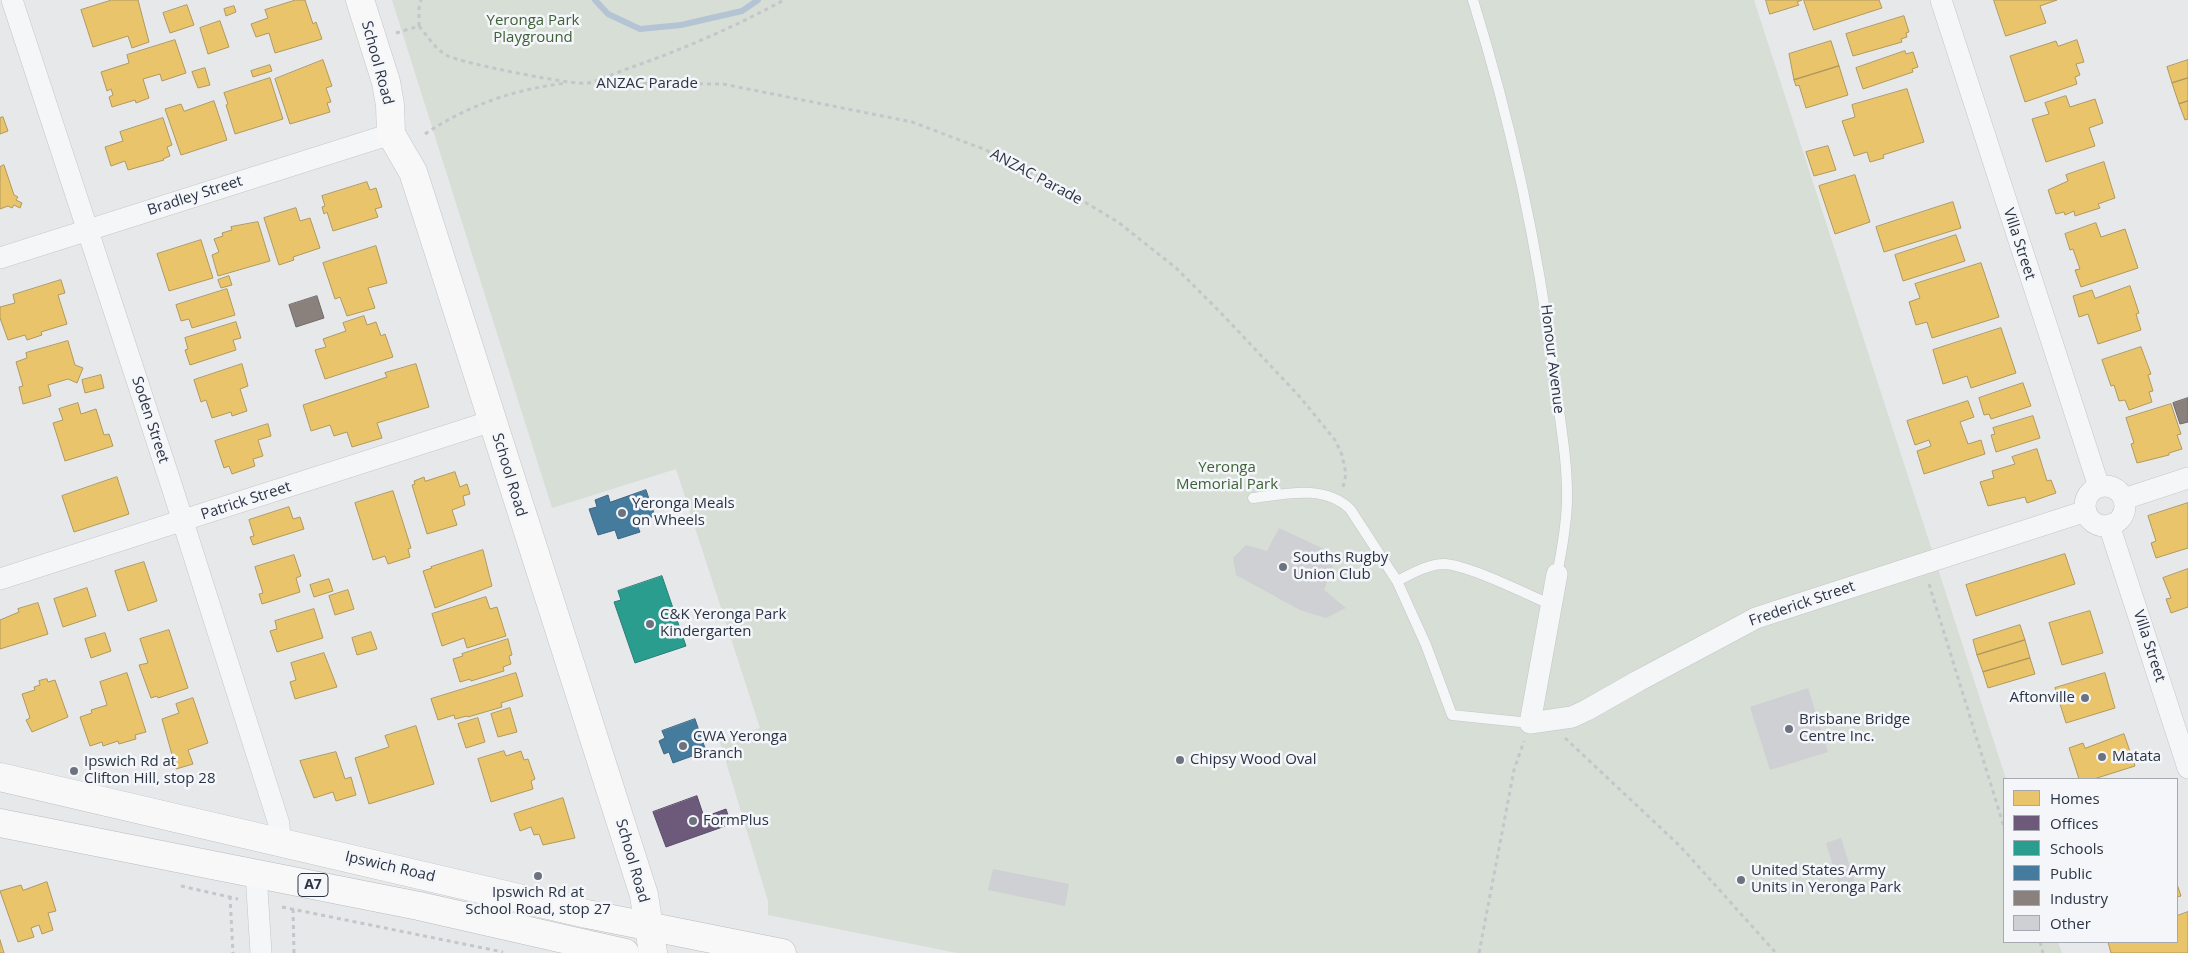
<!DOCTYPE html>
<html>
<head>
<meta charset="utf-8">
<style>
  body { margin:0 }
  #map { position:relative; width:2188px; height:953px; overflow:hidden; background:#e6e8ea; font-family:"Open Sans",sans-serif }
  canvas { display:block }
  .legend { position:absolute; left:2003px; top:778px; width:175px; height:165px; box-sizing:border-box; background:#f4f6f9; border:1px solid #a4a8b1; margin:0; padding:6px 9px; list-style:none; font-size:15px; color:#2b3445 }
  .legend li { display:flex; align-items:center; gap:10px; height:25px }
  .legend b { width:25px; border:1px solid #a4a8b1 }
</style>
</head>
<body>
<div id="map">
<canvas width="2188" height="953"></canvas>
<ul class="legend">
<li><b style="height:14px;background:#e9c46a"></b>Homes</li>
<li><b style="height:14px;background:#6d597a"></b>Offices</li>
<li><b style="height:14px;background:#2a9d8f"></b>Schools</li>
<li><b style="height:14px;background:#457b9d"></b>Public</li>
<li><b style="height:14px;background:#8a817c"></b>Industry</li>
<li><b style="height:14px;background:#ced0d3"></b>Other</li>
</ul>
</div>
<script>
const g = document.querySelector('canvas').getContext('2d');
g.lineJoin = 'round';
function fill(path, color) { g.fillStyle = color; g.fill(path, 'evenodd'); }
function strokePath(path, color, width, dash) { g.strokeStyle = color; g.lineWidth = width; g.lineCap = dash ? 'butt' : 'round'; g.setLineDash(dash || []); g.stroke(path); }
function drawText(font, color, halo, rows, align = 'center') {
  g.font = font + ' "Open Sans",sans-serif'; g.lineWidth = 5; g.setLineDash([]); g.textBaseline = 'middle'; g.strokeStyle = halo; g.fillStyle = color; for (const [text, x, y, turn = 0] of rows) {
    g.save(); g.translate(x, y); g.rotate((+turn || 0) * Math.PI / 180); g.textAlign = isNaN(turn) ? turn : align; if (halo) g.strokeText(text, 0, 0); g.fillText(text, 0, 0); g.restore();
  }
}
fill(new Path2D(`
  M392 0H1754L2006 779 2004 942H2058L2062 953H957L768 915V901L720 742 760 728 676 469 552 508Z`), '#d6ded6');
const homes = new Path2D(`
  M112 0H138L149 42 132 48 128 36 93 47 81 10Z
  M296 0H305L313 24 316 22 322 39 275 53 269 33 256 37 251 24 268 18 265 10Z
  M1766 0H1802L1797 2 1799 5 1770 14Z
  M1804 0H1879L1882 8 1814 30Z
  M1994 0H2057L2040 6 2046 23 2006 36Z
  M187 5 194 25 170 33 163 13Z
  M234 6 236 12 226 16 224 9Z
  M1904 16 1909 32 1906 33 1907 37 1901 39 1902 42 1853 56 1846 34Z
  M220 21 229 47 208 54 200 28Z
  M175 40 186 73 162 81 160 74 143 79 149 98 136 103 135 100 112 107 109 97 113 95 111 89 107 91 101 72 129 63 127 55Z
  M2077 40 2084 62 2076 64 2080 75 2075 77 2077 84 2025 102 2010 56 2056 41 2058 46Z
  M1831 41 1839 66 1794 80 1789 54Z
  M1905 51 1906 54 1913 52 1918 67 1912 69 1913 72 1863 89 1856 68Z
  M323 60 332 86 326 88 331 102 327 103 330 112 290 124 275 79Z
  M2188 60V78L2172 83 2167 67Z
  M270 65 272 71 253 77 251 71Z
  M1839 66 1848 95 1806 108 1799 85 1796 86 1794 80Z
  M205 68 210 85 198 88 192 72Z
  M270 78 283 119 235 134 226 105 228 104 224 93Z
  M2188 78V101L2179 104 2172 83Z
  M1907 89 1924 142 1883 155 1884 158 1870 162 1867 152 1854 156 1842 121 1855 117 1852 105Z
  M2066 96 2070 107 2095 99 2103 123 2089 128 2095 146 2046 162 2032 119 2049 114 2045 103Z
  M214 101 227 140 181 155 165 109 181 104 184 111Z
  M2188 101V119L2185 120 2179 104Z
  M3 117 8 131 0 134V118Z
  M163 118 172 145 167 147 170 156 163 159 164 160 128 170 125 161 111 166 105 147 123 141 120 132Z
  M1828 146 1836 170 1814 176 1806 152Z
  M2104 162 2115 198 2098 204 2100 208 2075 216 2074 211 2065 215 2064 212 2056 214 2048 190 2068 181 2066 175Z
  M4 165 14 195 18 197 16 200 22 203 20 208 14 205 12 208 8 206 0 209V167Z
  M1855 175 1870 222 1835 234 1819 186Z
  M367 182 370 190 376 188 382 207 375 209 378 217 333 231 327 212 324 214 322 207 325 206 322 196Z
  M1953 202 1961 228 1884 252 1876 227Z
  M296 208 300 221 310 218 320 248 293 257 294 260 279 265 264 218Z
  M258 222 270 261 218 276 212 255 219 252 214 239 223 236 222 233 232 230 231 227Z
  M2096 223 2101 237 2125 229 2138 268 2081 287 2075 270 2080 269 2073 249 2070 250 2065 234Z
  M1956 235 1965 261 1903 281 1895 255Z
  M201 240 213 278 169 291 157 254Z
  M376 246 387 283 368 288 375 308 347 316 340 297 335 299 323 263Z
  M1981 263 1999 317 1932 338 1927 322 1916 325 1909 302 1920 298 1915 284Z
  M229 276 232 285 221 288 218 280Z
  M61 280 65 293 58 295 67 324 41 332 42 335 27 340 25 335 8 340 0 318V307L15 303 13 295Z
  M2130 286 2139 313 2136 314 2141 330 2098 344 2088 314 2079 317 2073 296 2092 290 2095 298Z
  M227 289 235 315 192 328 189 319 181 321 176 305Z
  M364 316 367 325 376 322 381 336 385 334 393 357 325 379 315 350 326 347 323 339 346 331 343 323Z
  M236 322 241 338 233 340 236 350 190 365 185 350 188 349 185 338Z
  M2001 328 2016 373 1971 388 1967 376 1943 384 1933 350Z
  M68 341 75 365 83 368 77 383 68 379 48 385 51 396 23 404 19 387 23 386 16 362 27 358 26 353Z
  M2141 347 2151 374 2148 375 2153 391 2149 392 2152 402 2129 410 2125 400 2119 401 2114 385 2111 386 2102 360Z
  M242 364 248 386 240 389 247 411 232 416 231 412 212 418 206 400 201 402 194 380Z
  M416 364 429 407 377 423 382 438 352 447 347 432 334 436 330 425 311 431 303 405 387 377 385 373Z
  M101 375 104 388 85 393 82 380Z
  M2023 383 2031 406 1991 419 1989 414 1984 415 1979 398Z
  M1968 401 1974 417 1960 422 1968 444 1981 440 1985 454 1924 474 1917 451 1931 446 1929 440 1915 445 1907 421Z
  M78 403 81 414 96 409 104 435 109 434 113 446 65 461 53 423 63 420 59 409Z
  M2171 404 2181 434 2177 435 2182 449 2169 453V455L2137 463 2131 444 2134 443 2126 418Z
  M2033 416 2040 438 1996 452 1991 435 1995 434 1993 428Z
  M268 424 271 436 258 440 263 456 253 459 255 466 232 474 229 466 224 468 215 441Z
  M2037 449 2047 481 2051 480 2056 493 2027 503 2025 497 1988 506 1980 482 1994 478 1992 471 2015 464 2012 457Z
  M455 472 460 487 467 484 470 494 463 496 465 505 452 510 457 525 427 534 412 485 415 484 414 481 424 477 425 481Z
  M117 477 129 514 74 532 62 496Z
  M393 491 411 548 408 549 410 557 388 564 385 556 373 560 355 503Z
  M2188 503V548L2156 558 2151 543 2156 541 2148 516Z
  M289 507 293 519 300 517 304 529 253 545 250 537 254 536 249 520Z
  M483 550 492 586 435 608 423 571 432 568 431 567Z
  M2065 554 2075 584 1976 616 1966 585Z
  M294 555 301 576 296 578 300 592 262 604 259 594 263 593 255 567Z
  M144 562 157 601 128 611 115 571Z
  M2188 569V607L2171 613 2166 599 2171 598 2163 578Z
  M329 579 333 591 314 597 310 585Z
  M87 588 96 616 63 627 54 599Z
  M348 590 354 609 335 615 329 596Z
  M486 597 490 609 497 607 506 636 467 648 464 638 442 646 432 614Z
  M38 603 48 634 0 649V620L19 612 18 609Z
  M314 609 323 638 277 652 270 631 277 629 275 621Z
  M2090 611 2103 653 2062 665 2049 623Z
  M2020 625 2025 640 1977 655 1973 640Z
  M169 630 188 688 158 698 157 696 151 698 139 665 148 663 140 639Z
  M371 632 377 649 357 655 352 638Z
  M105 633 111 651 91 658 85 639Z
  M508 639 512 655 509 656 511 664 503 667 504 671 471 681 470 679 460 682 453 659 463 656 462 654Z
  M2025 640 2030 658 1983 672 1977 655Z
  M324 653 337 687 295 699 290 682 296 680 291 663Z
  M2030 658 2035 674 1988 688 1983 672Z
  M127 673 146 732 135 735 136 739 119 744 118 741 103 746 102 742 90 746 80 717 92 713 91 710 107 705 100 682Z
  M516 673 523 696 501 703 502 707 468 717 467 716 455 719 454 715 438 720 431 699Z
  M2105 673 2115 708 2066 723 2055 688Z
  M47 679 48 682 55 680 68 717 32 732 26 720 30 718 22 694 35 690 34 687 40 685 39 681Z
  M193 698 208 743 188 750 193 764 176 769 162 719 179 713 176 704Z
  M510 708 517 732 498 737 491 714Z
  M478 718 485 742 466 748 458 724Z
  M416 726 434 784 369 804 355 758 389 747 385 736Z
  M2124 734 2135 766 2094 779H2079L2069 748 2083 743 2085 748Z
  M504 751 506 756 521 751 524 760 528 759 535 779 531 781 533 789 491 802 478 759Z
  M336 752 345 779 351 777 356 795 336 801 333 792 314 798 300 761Z
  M563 798 575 838 543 845 539 834 534 835 531 827 520 831 514 814Z
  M47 882 56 911 48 913 53 930 42 934 39 925 31 928 34 937 18 942 0 891 21 885 23 890Z
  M2177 884 2181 896 2177 897Z
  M2188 912V953H2111L2108 942H2177V916Z
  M0 940 4 953H0Z`);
fill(homes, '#e9c46a');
strokePath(homes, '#b0995f', 1);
const offices = new Path2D(`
  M697 796 704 817 726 809 731 824 666 847 653 812Z`);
fill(offices, '#6d597a');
strokePath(offices, '#594e6a', 1);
const schools = new Path2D(`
  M662 576 686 646 635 663 614 602 621 600 618 591Z`);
fill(schools, '#2a9d8f');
strokePath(schools, '#2a7e79', 1);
const public = new Path2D(`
  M646 490 655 516 636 522 640 532 618 539 615 530 598 535 589 509 597 507 595 500 608 495 610 502Z
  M695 719 706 751 673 763 669 752 664 754 659 741 665 738 662 731Z`);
fill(public, '#457b9d');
strokePath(public, '#3d6683', 1);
const industry = new Path2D(`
  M317 296 324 318 296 327 289 305Z
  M2188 398V422L2180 424 2173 403Z`);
fill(industry, '#8a817c');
strokePath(industry, '#6e6a6c', 1);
strokePath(new Path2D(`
  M595 0 608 14 640 29 681 25 742 11 758 0`), '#b4c4d5', 6);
fill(new Path2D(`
  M1279 528 1337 555 1324 590 1346 608 1326 618 1300 610 1236 575 1233 558 1246 545 1267 551Z
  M1808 688 1828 752 1770 770 1750 707Z
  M1841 838 1856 886 1841 891 1826 843Z
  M993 869 1069 884 1065 906 988 890Z`), '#ced0d3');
const lane = new Path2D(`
  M1473 0C1511 122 1538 247 1554 374 1559 416 1568 460 1567 502 1566 527 1562 550 1557 574
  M1253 498C1285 494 1324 484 1350 509L1397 581 1426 645 1452 715 1530 723
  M1397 581C1411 574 1428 564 1444 564 1469 565 1526 594 1552 605`);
const street = new Path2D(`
  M12 0 172 487 279 824 280 841
  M1941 0 2099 487
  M0 258 391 134
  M2085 506a20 20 0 1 1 40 0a20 20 0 1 1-40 0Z
  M2124 499 2188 478
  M2109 525 2188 768
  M1557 574 1530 723 1572 717 1587 710 1638 681 1756 618 2086 511
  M0 579 492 421
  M256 873 261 953`);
const secondary = new Path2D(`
  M360 0 386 82 390 105 391 134 413 172 424 206 644 895 653 953`);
const highway = new Path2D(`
  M0 777 587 914 782 953
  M0 823 419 906 625 953`);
strokePath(lane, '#c4c6c8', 11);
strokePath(street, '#c4c6c8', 22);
strokePath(secondary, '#c4c6c8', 29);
strokePath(highway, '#b8bbbf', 29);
strokePath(new Path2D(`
  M419 26C428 37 435 49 448 56 462 63 575 86 588 83 604 79 620 71 635 66 686 48 736 26 784 0
  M419 26V8L421 0
  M396 33 419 26
  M587 83 723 84 912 122 986 150 1058 186 1118 222 1176 268 1222 314 1300 397 1335 440 1342 455 1346 474 1343 487
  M425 134C468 105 515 89 567 83
  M1929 584 2004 827
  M1565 738 1680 846 1776 953
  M181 886 238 899
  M230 896 233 953
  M282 907 503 952
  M293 909 294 953
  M2040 942 2043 953
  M1479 953 1514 770 1524 741`), '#c5c6ca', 3, [4, 4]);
strokePath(lane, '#f5f6f7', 10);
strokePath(street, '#f5f6f7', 21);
strokePath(secondary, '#f8f8f8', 28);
strokePath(highway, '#f8f8f8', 28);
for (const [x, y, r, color] of [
  [622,513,5,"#6c737f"],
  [1283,567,5,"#6c737f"],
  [650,624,5,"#6c737f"],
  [2085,698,5,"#6c737f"],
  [1789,729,5,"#6c737f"],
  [683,746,5,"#6c737f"],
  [2102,757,5,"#6c737f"],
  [1180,760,5,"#6c737f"],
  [74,771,5,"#6c737f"],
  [693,821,5,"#6c737f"],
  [538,876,5,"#6c737f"],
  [1741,880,5,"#6c737f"]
]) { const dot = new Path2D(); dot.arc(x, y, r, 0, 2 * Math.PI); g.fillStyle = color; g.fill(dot); strokePath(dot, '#f4f6f9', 2); }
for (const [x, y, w] of [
  [313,885,30]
]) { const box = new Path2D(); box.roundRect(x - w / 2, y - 11.5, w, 23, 4); g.fillStyle = '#f4f6f9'; g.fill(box); strokePath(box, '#2b3445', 1); }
drawText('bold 14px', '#2b3445', null, [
  ["A7",313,885]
]);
drawText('15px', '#3f6138', '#f4f6f9', [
  ["Yeronga Park",533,21],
  ["Playground",533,38],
  ["Yeronga",1227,468],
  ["Memorial Park",1227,485]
]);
drawText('15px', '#2b3445', '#f4f6f9', [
  ["School Road",377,63,75],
  ["ANZAC Parade",647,84],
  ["ANZAC Parade",1036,177,28],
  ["Bradley Street",195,196,-18],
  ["Villa Street",2019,244,72],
  ["Honour Avenue",1552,359,83],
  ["Soden Street",150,420,72],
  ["School Road",509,475,73],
  ["Patrick Street",246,501,-18],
  ["Frederick Street",1802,604,-19],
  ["Villa Street",2149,646,72],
  ["School Road",632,861,74],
  ["Ipswich Road",390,867,13]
]);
drawText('15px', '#2b3445', '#f4f6f9', [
  ["Yeronga Meals",632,504],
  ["on Wheels",632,521],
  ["Souths Rugby",1293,558],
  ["Union Club",1293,575],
  ["C&K Yeronga Park",660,615],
  ["Kindergarten",660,632],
  ["Aftonville",2075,698,"right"],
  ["Brisbane Bridge",1799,720],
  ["Centre Inc.",1799,737],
  ["CWA Yeronga",693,737],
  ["Branch",693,754],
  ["Matata",2112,757],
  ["Chipsy Wood Oval",1190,760],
  ["Ipswich Rd at",84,762],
  ["Clifton Hill, stop 28",84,779],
  ["FormPlus",703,821],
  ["United States Army",1751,871],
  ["Units in Yeronga Park",1751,888],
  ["Ipswich Rd at",538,893,"center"],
  ["School Road, stop 27",538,910,"center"]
], 'left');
</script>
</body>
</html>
